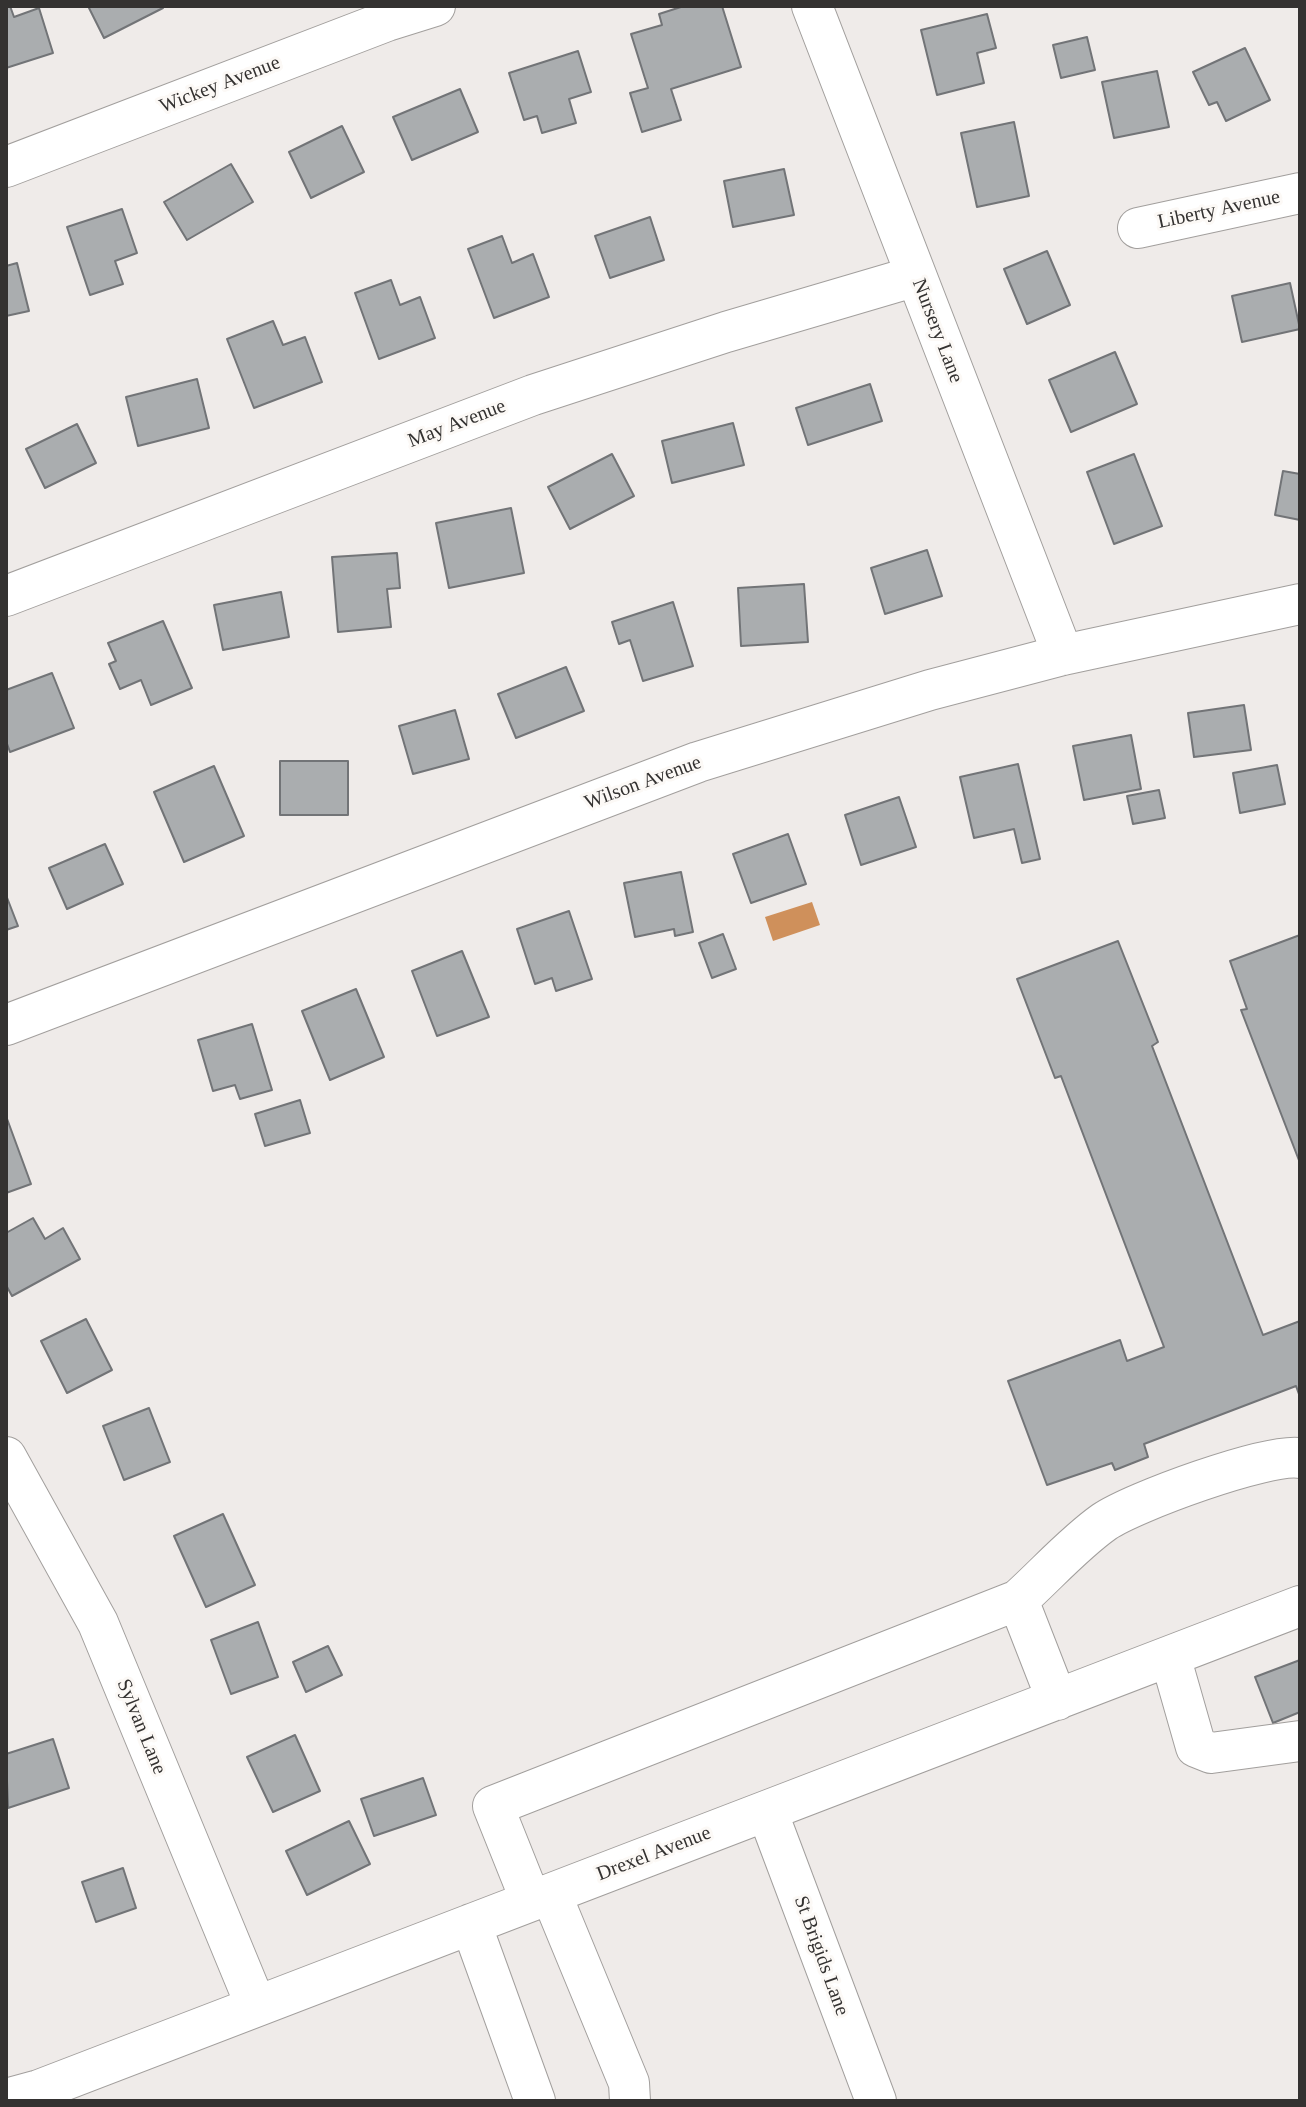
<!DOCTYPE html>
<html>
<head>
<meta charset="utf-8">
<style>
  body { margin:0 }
  #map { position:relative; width:1306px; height:2107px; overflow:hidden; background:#efebe9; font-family:Georgia,serif }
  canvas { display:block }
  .frame { position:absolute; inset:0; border:8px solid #343231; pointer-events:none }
</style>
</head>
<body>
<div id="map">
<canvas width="1306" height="2107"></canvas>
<div class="frame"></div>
</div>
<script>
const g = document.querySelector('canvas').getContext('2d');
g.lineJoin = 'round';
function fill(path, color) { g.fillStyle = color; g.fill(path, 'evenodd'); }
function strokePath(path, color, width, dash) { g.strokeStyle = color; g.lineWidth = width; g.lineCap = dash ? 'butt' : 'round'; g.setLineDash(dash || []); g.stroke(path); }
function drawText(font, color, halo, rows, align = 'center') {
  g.font = font + ' Georgia,serif'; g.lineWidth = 6; g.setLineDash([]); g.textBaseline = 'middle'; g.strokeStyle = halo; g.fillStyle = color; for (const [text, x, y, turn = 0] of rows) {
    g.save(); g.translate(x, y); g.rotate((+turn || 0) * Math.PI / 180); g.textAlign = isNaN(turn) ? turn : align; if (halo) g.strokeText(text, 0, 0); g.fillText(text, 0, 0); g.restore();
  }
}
fill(new Path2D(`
  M812 902 820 925 773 941 765 917Z`), '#cf905b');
const building = new Path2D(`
  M6 6H10L14 17 39 8 53 53 6 68Z
  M88 6H162L163 8 104 38Z
  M684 6H722L741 67 671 89 681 120 642 132 630 93 648 88 631 34 662 25 659 14Z
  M987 14 996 48 977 53 984 83 937 95 921 30Z
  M1087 37 1095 70 1061 78 1053 45Z
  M1245 48 1270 100 1226 121 1217 102 1209 105 1193 72Z
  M578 51 591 92 569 99 576 123 542 133 537 116 524 120 509 73Z
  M1157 71 1169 127 1114 138 1102 82Z
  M460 89 478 132 412 160 393 117Z
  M1014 122 1029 196 977 207 961 133Z
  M342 126 364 172 311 198 289 152Z
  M231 164 253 202 187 240 164 202Z
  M784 169 794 215 733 227 724 181Z
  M122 209 137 253 115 261 123 284 90 295 67 227Z
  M650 217 664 260 610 278 595 236Z
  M502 236 512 263 533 254 549 297 494 318 468 249Z
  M1047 251 1070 305 1027 324 1004 269Z
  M17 263 29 311 6 316V266Z
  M391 280 400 305 420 297 435 338 379 359 355 293Z
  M1290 283 1300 329 1242 342 1232 296Z
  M273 321 283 345 305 337 322 382 254 408 227 339Z
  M1115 352 1137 404 1071 432 1049 380Z
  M197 379 209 428 138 446 126 397Z
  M870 384 882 421 808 445 796 408Z
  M733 423 744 465 672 483 662 441Z
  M77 424 96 463 45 488 26 449Z
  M612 454 634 496 570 529 548 487Z
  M1134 454 1162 526 1114 544 1087 472Z
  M1283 471 1300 474V520L1275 515Z
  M511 508 524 573 449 588 436 523Z
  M927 550 942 596 885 614 871 568Z
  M397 553 400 588 387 589 391 627 338 632 332 557Z
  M804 584 808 642 741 646 738 588Z
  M281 592 289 637 223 650 214 605Z
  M673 602 693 666 643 681 630 640 619 644 612 622Z
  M163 621 192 688 151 705 141 680 120 689 109 664 116 661 108 643Z
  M566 667 584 711 516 738 498 694Z
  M52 673 74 728 10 752 6 741V690Z
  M1244 705 1251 750 1194 757 1188 713Z
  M455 710 469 759 413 774 399 726Z
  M1131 735 1141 789 1084 800 1073 746Z
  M280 761H348V815H280Z
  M1018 764 1040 859 1022 863 1014 829 974 838 960 777Z
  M1277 765 1285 804 1240 813 1233 773Z
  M214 766 244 836 184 862 154 792Z
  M1159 790 1165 818 1133 824 1127 796Z
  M899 797 916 847 861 865 845 815Z
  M788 834 806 884 751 903 733 854Z
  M105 844 123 884 67 909 49 868Z
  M681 872 693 932 675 936 674 929 635 937 624 883Z
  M6 895 18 926 6 930Z
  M569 911 592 979 556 991 552 978 535 984 517 929Z
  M723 934 736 969 712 978 699 943Z
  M1300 935V1163L1241 1010 1247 1009 1230 961Z
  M1118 941 1158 1042 1152 1046 1263 1335 1300 1321V1397L1296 1386 1144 1444 1148 1457 1115 1470 1112 1463 1047 1485 1008 1381 1120 1340 1127 1361 1164 1347 1061 1076 1055 1078 1017 979Z
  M462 951 489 1017 437 1036 412 971Z
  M356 989 384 1057 330 1080 302 1011Z
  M252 1024 272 1090 240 1099 235 1085 213 1091 198 1040Z
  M300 1100 310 1133 265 1146 255 1114Z
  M6 1116 31 1184 6 1193Z
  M33 1218 45 1239 63 1228 80 1259 12 1296 6 1285V1233Z
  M86 1319 112 1370 67 1393 41 1341Z
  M149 1408 170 1462 124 1480 103 1426Z
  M223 1514 255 1585 206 1607 174 1536Z
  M258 1622 278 1677 231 1694 211 1640Z
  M328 1646 342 1675 306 1692 293 1662Z
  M1300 1660V1712L1273 1723 1255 1677Z
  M295 1735 320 1791 273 1812 247 1757Z
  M53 1739 69 1788 8 1808 6 1754Z
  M423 1778 436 1815 374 1836 361 1799Z
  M349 1821 370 1864 307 1895 286 1851Z
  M123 1868 136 1908 96 1922 82 1882Z`);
fill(building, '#aaadaf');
strokePath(building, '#727477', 2);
const minor = new Path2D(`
  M812 6 1063 655
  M6 167 387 21 435 6
  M1138 228 1300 193
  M6 596 533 395 726 332 916 276
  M6 1025 698 762 930 690 1063 655 1300 604
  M6 1457 98 1623 256 2006
  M1018 1600C1046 1575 1073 1544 1104 1522 1133 1502 1267 1453 1300 1458
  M1170 1656 1196 1747 1211 1753 1300 1741
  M767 1811 876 2101
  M551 1894 629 2083 630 2101
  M531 1901 493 1806 1018 1600 1057 1700
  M471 1924 535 2101
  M6 2099 39 2090 1300 1606`);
strokePath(minor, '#a29f9d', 42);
strokePath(minor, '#fff', 40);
drawText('20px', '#343231', '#fcf9f6', [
  ["Wickey Avenue",220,85,-21],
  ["Liberty Avenue",1219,210,-12],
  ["Nursery Lane",937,331,69],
  ["May Avenue",457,424,-21],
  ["Wilson Avenue",643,783,-20],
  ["Sylvan Lane",141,1727,68],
  ["Drexel Avenue",654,1854,-21],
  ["St Brigids Lane",821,1956,70]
]);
</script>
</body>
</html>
